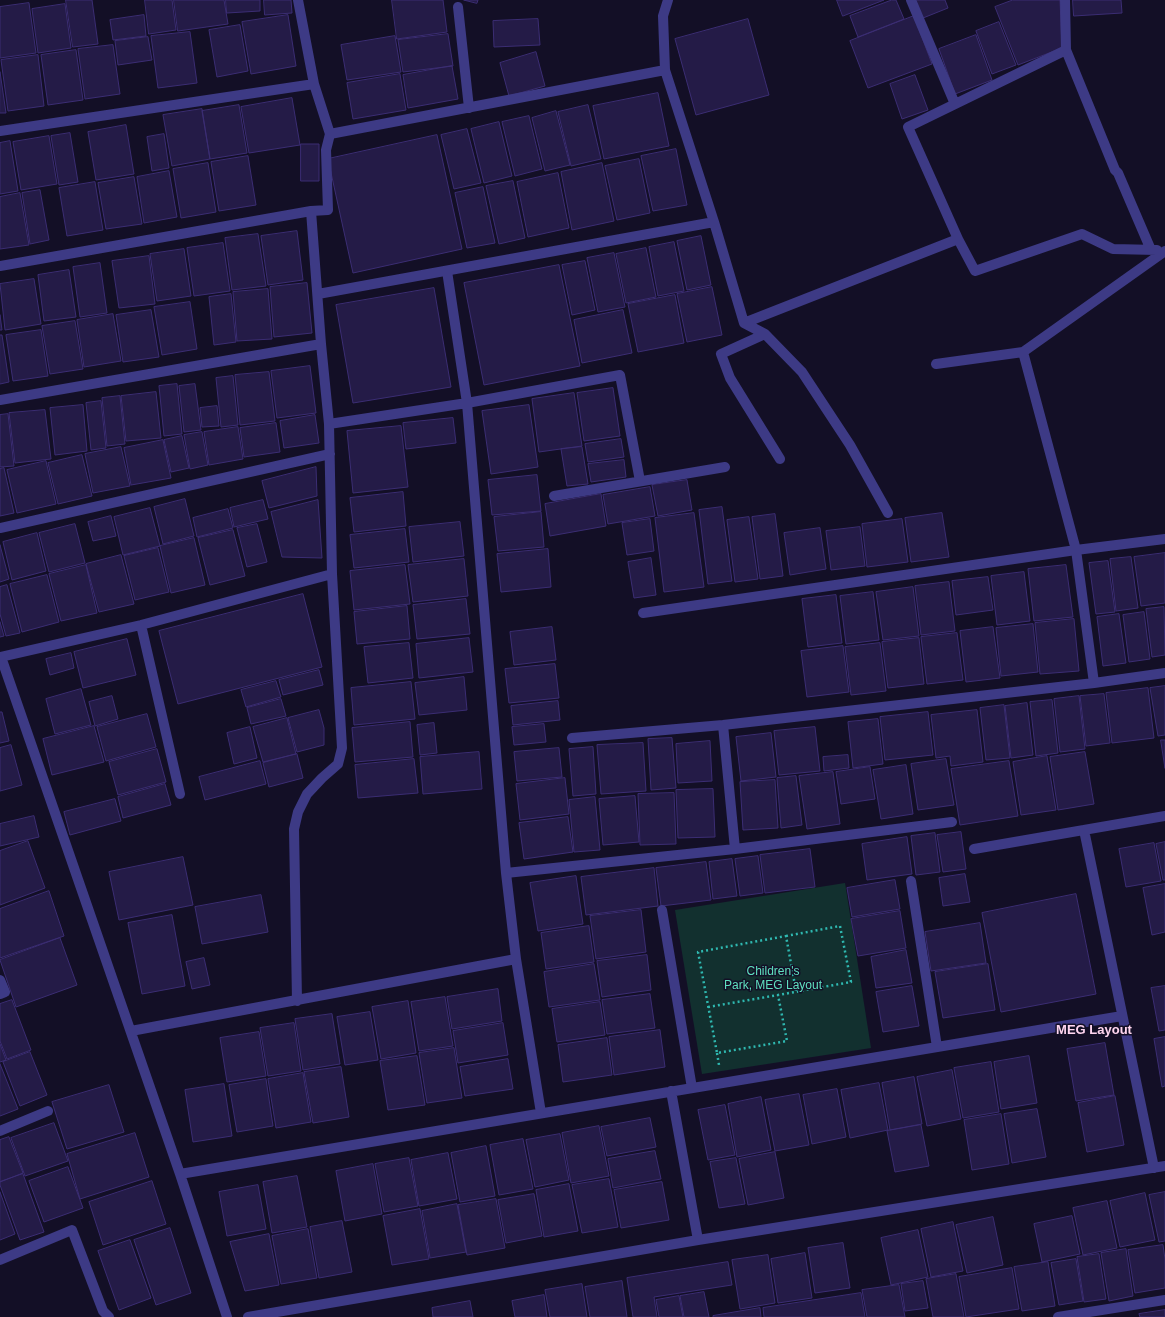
<!DOCTYPE html>
<html>
<head>
<meta charset="utf-8">
<style>
  body { margin:0 }
  canvas { display:block; background:#130f26 }
</style>
</head>
<body>
<canvas width="1165" height="1317"></canvas>
<script>
const g = document.querySelector('canvas').getContext('2d');
g.lineJoin = 'round';
function fill(path, color) { g.fillStyle = color; g.fill(path, 'evenodd'); }
function strokePath(path, color, width, dash) { g.strokeStyle = color; g.lineWidth = width; g.lineCap = dash ? 'butt' : 'round'; g.setLineDash(dash || []); g.stroke(path); }
function drawText(font, color, halo, rows, align = 'center') {
  g.font = font + ' Helvetica,sans-serif'; g.lineWidth = 3; g.setLineDash([]); g.textBaseline = 'middle'; g.strokeStyle = halo; g.fillStyle = color; for (const [text, x, y, turn = 0] of rows) {
    g.save(); g.translate(x, y); g.rotate((+turn || 0) * Math.PI / 180); g.textAlign = isNaN(turn) ? turn : align; if (halo) g.strokeText(text, 0, 0); g.fillText(text, 0, 0); g.restore();
  }
}
fill(new Path2D(`
  M845 883 871 1048 702 1074 675 910Z`), '#12302f');
const building = new Path2D(`
  M66 0H92L98 44 73 47Z
  M145 0H172L176 30 149 34Z
  M174 0H224L228 24 178 31Z
  M226 0H260V11L227 13Z
  M264 0H291L292 13 265 15Z
  M392 0H443L447 32 397 39Z
  M464 0H478L477 3Z
  M837 0H884L843 16Z
  M892 0H896L904 19 858 37 850 16Z
  M916 0H945L948 8 923 18Z
  M1013 0H1060L1062 48 1018 65 995 7Z
  M1073 0H1121L1122 13 1074 16Z
  M29 3 36 53 0 58V7Z
  M65 4 71 48 38 53 32 9Z
  M144 15 146 36 113 40 110 20Z
  M288 15 296 66 251 74 242 22Z
  M914 16 932 64 868 88 850 41Z
  M538 19 540 45 494 47 493 21Z
  M748 19 769 95 696 115 675 39Z
  M999 22 1016 65 992 74 976 31Z
  M240 25 248 71 217 77 209 30Z
  M190 32 197 83 158 88 151 36Z
  M448 34 453 66 403 72 398 40Z
  M976 35 992 80 955 94 939 49Z
  M395 36 401 72 347 80 341 45Z
  M148 37 152 60 118 65 115 41Z
  M113 45 120 94 85 99 78 49Z
  M76 50 83 100 48 105 41 55Z
  M536 52 545 86 509 96 500 63Z
  M38 55 44 106 8 111 1 60Z
  M452 66 458 99 408 108 403 75Z
  M0 72 6 113H0Z
  M400 74 406 110 353 119 347 83Z
  M915 75 928 110 902 119 890 84Z
  M658 93 669 146 604 159 593 106Z
  M292 98 300 145 249 153 241 107Z
  M239 105 247 153 210 159 202 111Z
  M588 105 601 159 571 166 558 112Z
  M202 109 210 159 172 166 163 115Z
  M556 111 570 165 545 171 532 118Z
  M529 116 542 169 515 176 502 122Z
  M499 122 512 176 484 183 471 129Z
  M126 125 134 174 96 180 88 132Z
  M467 129 481 183 454 189 441 135Z
  M70 133 78 182 59 185 51 136Z
  M164 134 169 168 152 171 147 137Z
  M437 135 462 249 353 273 328 159Z
  M49 136 57 184 21 190 13 142Z
  M10 141 18 191 0 194V143Z
  M301 144H319V181H301Z
  M676 149 687 205 653 211 641 156Z
  M248 156 256 205 219 211 211 162Z
  M639 159 650 213 617 220 605 166Z
  M208 163 216 212 181 218 173 169Z
  M602 163 614 221 572 230 561 172Z
  M169 171 177 217 144 223 137 177Z
  M558 173 569 228 528 237 517 182Z
  M134 177 142 224 106 229 98 183Z
  M513 181 525 238 499 244 486 186Z
  M95 182 103 230 67 236 59 188Z
  M483 187 495 243 467 248 455 193Z
  M40 190 49 240 30 244 22 193Z
  M20 193 29 245 0 249V197Z
  M297 231 303 280 268 285 261 236Z
  M258 234 266 286 232 290 225 238Z
  M701 236 711 285 687 290 677 241Z
  M674 242 684 291 658 296 649 247Z
  M223 243 230 291 194 296 187 248Z
  M646 248 656 297 626 303 616 254Z
  M184 249 191 296 157 301 150 254Z
  M614 253 625 307 598 312 587 258Z
  M149 256 155 304 119 308 112 261Z
  M585 261 595 310 572 315 562 265Z
  M100 263 107 313 80 317 73 267Z
  M559 265 580 366 484 385 464 283Z
  M69 270 76 317 44 321 38 275Z
  M34 279 41 324 5 330 0 284Z
  M307 283 312 333 274 337 270 287Z
  M712 287 722 335 687 342 677 294Z
  M434 288 451 387 353 403 336 305Z
  M268 289 272 339 237 341 233 292Z
  M231 294 236 342 214 345 209 297Z
  M675 295 684 343 638 352 628 304Z
  M190 302 197 349 162 355 154 307Z
  M151 310 159 357 123 362 116 315Z
  M623 310 632 353 582 363 574 320Z
  M113 314 121 361 84 367 77 320Z
  M0 315 2 330H0Z
  M75 321 83 369 50 374 42 326Z
  M41 330 48 376 13 381 6 335Z
  M0 335H2L9 382 0 384Z
  M310 366 316 413 277 418 271 371Z
  M269 372 275 421 240 425 235 375Z
  M233 376 238 425 221 427 216 378Z
  M177 384 182 434 164 436 159 386Z
  M195 384 201 430 184 432 179 386Z
  M613 388 620 436 584 441 577 393Z
  M156 392 161 438 126 441 121 396Z
  M574 393 582 446 539 452 532 399Z
  M120 396 125 444 107 446 102 398Z
  M101 401 106 448 91 450 86 403Z
  M83 405 87 451 55 455 50 408Z
  M529 405 538 467 491 474 482 411Z
  M217 406 219 426 202 427 200 408Z
  M45 410 51 459 15 463 9 413Z
  M8 414 14 466 0 467V415Z
  M315 415 319 443 284 448 280 421Z
  M453 418 456 443 406 449 403 423Z
  M276 423 280 452 244 457 240 428Z
  M401 426 408 487 353 493 347 431Z
  M238 427 243 459 209 465 204 432Z
  M202 432 208 465 190 469 184 435Z
  M182 436 189 468 171 472 164 440Z
  M621 439 624 457 588 462 585 444Z
  M163 440 171 478 131 485 124 448Z
  M121 447 130 486 93 493 85 454Z
  M582 447 588 484 567 486 561 449Z
  M82 455 92 496 58 504 48 463Z
  M624 460 626 477 591 482 588 464Z
  M46 461 56 504 17 513 7 470Z
  M316 467 317 496 269 508 262 481Z
  M4 468 14 513 0 516V469Z
  M537 475 541 511 492 515 488 480Z
  M687 480 692 510 658 516 652 485Z
  M650 487 655 516 608 524 603 495Z
  M403 492 406 526 354 532 350 498Z
  M601 494 606 526 550 536 545 504Z
  M185 499 194 536 163 544 154 507Z
  M263 500 268 519 234 527 230 508Z
  M318 500 322 558 282 557 271 512Z
  M722 507 732 581 708 584 699 510Z
  M150 508 160 546 123 555 114 517Z
  M228 509 233 528 197 537 193 518Z
  M541 512 544 547 498 551 494 517Z
  M694 513 704 587 664 592 655 518Z
  M942 513 949 557 911 562 905 518Z
  M775 514 783 576 760 579 752 517Z
  M111 516 116 536 93 541 88 522Z
  M749 517 758 579 735 582 727 520Z
  M650 519 654 551 627 555 622 523Z
  M902 519 908 562 867 567 862 524Z
  M460 522 464 556 413 562 409 527Z
  M75 524 85 563 49 572 39 533Z
  M257 524 267 562 247 567 237 528Z
  M860 527 865 566 831 570 826 531Z
  M820 528 826 569 790 575 784 533Z
  M405 529 409 562 354 568 350 535Z
  M233 530 245 576 210 585 198 538Z
  M37 533 46 571 12 580 3 542Z
  M194 538 205 585 171 593 160 546Z
  M0 545 9 579 0 582Z
  M158 548 169 592 135 600 124 556Z
  M548 549 551 587 501 592 497 554Z
  M1165 553V603L1141 606 1134 557Z
  M121 555 134 604 99 612 86 564Z
  M1131 557 1138 608 1116 611 1110 559Z
  M651 558 656 595 634 598 628 562Z
  M464 559 468 596 413 602 408 565Z
  M1108 561 1115 612 1096 614 1089 563Z
  M86 565 97 613 61 621 49 574Z
  M405 565 410 604 354 610 350 571Z
  M1066 565 1073 617 1034 621 1028 569Z
  M1024 572 1030 621 997 625 991 576Z
  M47 575 59 622 22 632 10 584Z
  M988 577 993 610 956 615 952 581Z
  M949 582 955 631 921 635 915 586Z
  M7 585 20 633 6 636 0 614V587Z
  M913 587 919 636 883 640 876 592Z
  M873 592 879 640 846 644 840 596Z
  M303 594 322 667 178 704 159 631Z
  M836 595 842 643 808 647 802 599Z
  M466 599 470 634 417 639 413 605Z
  M407 606 410 639 357 644 354 612Z
  M1164 607 1165 655 1152 657 1146 609Z
  M1144 612 1150 659 1129 662 1123 615Z
  M1119 614 1126 663 1103 666 1097 617Z
  M1074 619 1079 671 1040 674 1035 623Z
  M0 622 4 636 0 637Z
  M1033 624 1038 672 1001 676 996 628Z
  M552 627 556 660 514 665 510 632Z
  M993 627 1000 678 966 682 960 631Z
  M957 633 963 680 927 684 921 637Z
  M469 638 473 672 419 678 416 644Z
  M919 638 924 684 888 688 882 642Z
  M127 639 136 675 83 688 74 652Z
  M409 643 413 678 368 683 364 647Z
  M880 643 886 691 851 695 845 647Z
  M843 646 849 692 807 697 801 651Z
  M71 653 74 668 50 675 46 659Z
  M555 664 559 698 509 703 505 669Z
  M319 670 323 685 283 695 279 680Z
  M464 677 467 710 419 715 415 683Z
  M276 681 281 697 246 707 241 690Z
  M411 682 415 719 354 725 351 688Z
  M1165 686V735L1158 736 1150 688Z
  M1148 688 1154 738 1112 743 1106 693Z
  M81 689 91 725 55 734 46 699Z
  M1104 694 1110 743 1086 746 1080 696Z
  M112 696 118 719 95 726 89 702Z
  M1079 696 1085 749 1060 752 1054 699Z
  M281 699 286 716 251 724 247 708Z
  M1052 700 1058 753 1036 756 1030 702Z
  M558 701 560 720 513 725 511 706Z
  M1027 703 1033 755 1011 758 1005 706Z
  M1004 705 1010 758 986 760 980 708Z
  M319 710 324 728V745L297 752 288 718Z
  M977 710 983 762 951 766 950 756 936 758 931 715Z
  M0 712H2L9 741 0 743Z
  M928 712 933 755 885 760 880 717Z
  M147 714 156 747 106 761 97 727Z
  M287 718 296 754 263 762 253 727Z
  M878 719 883 764 853 768 848 722Z
  M410 722 413 757 355 762 352 728Z
  M434 723 437 753 420 755 417 725Z
  M544 724 546 742 514 745 512 727Z
  M94 726 104 762 52 775 43 739Z
  M250 727 257 758 234 764 227 733Z
  M815 727 820 771 779 775 774 731Z
  M771 733 776 777 741 781 736 737Z
  M672 738 676 788 651 790 648 739Z
  M1161 740H1165V768Z
  M710 741 712 781 678 783 676 744Z
  M643 743 646 791 601 794 597 745Z
  M11 745 22 785 0 791V748Z
  M593 747 596 794 573 796 569 749Z
  M559 748 562 777 517 781 514 752Z
  M157 749 166 782 118 795 109 762Z
  M479 752 482 789 423 794 420 757Z
  M1085 752 1094 804 1058 810 1050 757Z
  M297 754 303 778 269 787 263 763Z
  M848 755 849 768 824 771 823 757Z
  M1047 756 1056 810 1021 815 1013 762Z
  M414 759 418 793 358 798 355 765Z
  M946 759 954 805 918 810 911 764Z
  M260 761 266 784 205 800 199 777Z
  M1009 761 1018 816 960 825 951 769Z
  M906 765 913 814 881 819 873 770Z
  M870 767 875 799 841 804 836 772Z
  M833 772 840 824 807 829 799 776Z
  M796 776 802 825 781 828 777 778Z
  M565 778 569 814 520 820 516 784Z
  M775 780 778 828 743 830 740 782Z
  M165 784 171 805 123 818 118 797Z
  M713 789 715 837 678 838 676 790Z
  M674 793 676 844 640 845 638 794Z
  M635 796 639 842 603 845 599 799Z
  M595 797 600 850 574 852 569 800Z
  M115 799 121 821 70 835 64 812Z
  M34 816 39 837 0 846V824Z
  M568 817 573 852 524 859 519 823Z
  M961 832 966 869 943 872 937 835Z
  M935 833 940 872 916 875 911 836Z
  M907 837 912 874 867 880 862 844Z
  M28 841 45 888 0 905V851Z
  M1165 842V880H1163L1156 844Z
  M1154 843 1161 881 1126 887 1119 849Z
  M810 849 815 887 765 893 760 855Z
  M758 856 763 893 740 896 735 859Z
  M183 857 193 905 119 920 109 872Z
  M732 859 737 896 713 899 709 862Z
  M706 862 711 900 661 906 656 868Z
  M654 868 658 906 586 915 581 877Z
  M965 874 970 902 943 906 939 878Z
  M576 876 583 924 538 931 530 883Z
  M895 880 900 909 852 917 847 888Z
  M1165 884V932L1152 935 1143 888Z
  M49 891 64 936 0 958V909Z
  M1076 894 1096 994 1001 1012 982 913Z
  M261 895 268 932 202 944 195 907Z
  M641 910 646 952 596 959 590 916Z
  M900 911 906 948 858 956 851 919Z
  M172 915 185 986 142 994 128 923Z
  M980 923 986 963 931 971 925 932Z
  M589 926 594 962 546 969 541 933Z
  M60 938 77 985 16 1007 0 960Z
  M906 950 912 983 876 988 871 957Z
  M647 955 651 990 602 997 597 961Z
  M204 958 210 985 192 989 186 962Z
  M594 964 600 1000 549 1007 544 972Z
  M988 964 995 1010 943 1018 935 972Z
  M912 986 919 1026 883 1032 876 992Z
  M1165 986V1030L1159 1031 1151 988Z
  M498 989 502 1021 452 1029 447 997Z
  M650 994 655 1028 607 1034 602 1000Z
  M445 997 453 1046 419 1051 411 1002Z
  M12 1000 31 1050 7 1059 0 1041V1004Z
  M408 1001 416 1053 381 1059 372 1007Z
  M600 1002 605 1035 557 1042 552 1009Z
  M370 1012 378 1060 345 1065 337 1017Z
  M332 1014 340 1064 303 1070 295 1019Z
  M294 1023 301 1071 268 1076 260 1028Z
  M503 1023 508 1055 458 1063 453 1031Z
  M660 1030 665 1067 614 1075 609 1037Z
  M259 1032 266 1076 227 1082 220 1038Z
  M1165 1037V1086L1162 1087 1154 1039Z
  M607 1038 612 1075 563 1082 558 1045Z
  M1105 1043 1114 1095 1076 1101 1067 1049Z
  M0 1044 6 1060 0 1062Z
  M454 1048 462 1098 427 1103 419 1053Z
  M30 1052 47 1095 20 1106 3 1062Z
  M417 1056 425 1105 388 1110 380 1061Z
  M1029 1056 1037 1103 1001 1109 994 1062Z
  M508 1059 513 1089 465 1096 460 1067Z
  M991 1062 999 1112 963 1118 954 1068Z
  M0 1064 18 1109 0 1116Z
  M341 1067 349 1117 313 1123 304 1072Z
  M952 1070 961 1119 927 1126 917 1077Z
  M303 1073 311 1122 276 1128 268 1079Z
  M914 1077 922 1124 890 1130 882 1083Z
  M266 1079 273 1126 237 1132 229 1085Z
  M879 1083 888 1130 850 1138 841 1090Z
  M224 1084 232 1136 193 1142 185 1090Z
  M109 1085 124 1132 67 1149 52 1102Z
  M837 1089 846 1137 812 1144 803 1095Z
  M799 1094 809 1145 775 1151 765 1100Z
  M1115 1096 1124 1145 1087 1152 1078 1103Z
  M761 1097 771 1150 737 1157 728 1104Z
  M725 1105 735 1155 708 1160 698 1110Z
  M1037 1109 1046 1157 1012 1163 1004 1114Z
  M1001 1114 1009 1164 972 1170 964 1120Z
  M650 1118 656 1147 607 1156 601 1127Z
  M54 1123 68 1161 25 1176 11 1138Z
  M921 1125 929 1166 895 1172 887 1131Z
  M599 1126 609 1176 571 1183 562 1133Z
  M135 1133 149 1177 80 1199 67 1154Z
  M560 1134 569 1180 535 1187 526 1140Z
  M9 1137 23 1173 0 1182V1140Z
  M523 1139 533 1189 499 1195 490 1145Z
  M486 1146 495 1196 460 1202 451 1153Z
  M655 1151 661 1179 613 1188 608 1159Z
  M775 1152 784 1198 748 1205 739 1159Z
  M448 1153 457 1199 419 1206 411 1160Z
  M409 1158 418 1206 384 1212 375 1164Z
  M736 1158 745 1204 719 1208 710 1162Z
  M373 1164 382 1214 345 1221 336 1171Z
  M68 1167 83 1208 44 1222 29 1181Z
  M23 1174 44 1232 20 1240 0 1185V1182Z
  M297 1176 307 1227 272 1233 263 1182Z
  M609 1179 618 1227 582 1233 572 1185Z
  M152 1181 166 1224 103 1245 89 1202Z
  M662 1182 669 1220 621 1228 614 1190Z
  M569 1184 578 1231 544 1237 536 1190Z
  M258 1185 266 1229 227 1236 219 1192Z
  M0 1192 15 1234 0 1240Z
  M1165 1192V1241L1159 1242 1149 1195Z
  M1145 1193 1155 1240 1120 1247 1110 1201Z
  M534 1194 542 1236 506 1243 498 1200Z
  M496 1199 505 1248 467 1255 458 1205Z
  M1107 1201 1117 1248 1083 1255 1073 1208Z
  M457 1204 466 1252 430 1258 422 1211Z
  M420 1209 429 1259 392 1265 383 1216Z
  M1072 1216 1080 1254 1042 1262 1034 1224Z
  M993 1217 1003 1265 967 1273 956 1225Z
  M342 1221 352 1272 319 1278 310 1227Z
  M953 1222 963 1271 931 1277 921 1229Z
  M170 1228 191 1293 156 1305 134 1240Z
  M308 1229 317 1278 281 1284 272 1236Z
  M918 1230 928 1277 891 1285 881 1238Z
  M269 1234 279 1285 245 1291 230 1242Z
  M130 1240 151 1298 119 1310 98 1251Z
  M843 1243 850 1288 815 1293 808 1248Z
  M1163 1245 1165 1259V1288L1135 1293 1128 1250Z
  M1126 1249 1133 1296 1109 1301 1101 1253Z
  M805 1253 812 1298 778 1303 771 1259Z
  M1099 1254 1106 1299 1084 1302 1077 1257Z
  M768 1255 775 1303 740 1309 732 1260Z
  M1076 1259 1083 1301 1059 1305 1051 1263Z
  M728 1262 732 1285 654 1297 657 1317H633L627 1278Z
  M1048 1262 1055 1306 1022 1311 1014 1267Z
  M1012 1268 1019 1309 966 1317 959 1277Z
  M956 1274 964 1317H933L926 1279Z
  M622 1281 627 1317H590L585 1287Z
  M923 1281 928 1308 905 1311 901 1284Z
  M582 1284 587 1317H550L545 1290Z
  M899 1285 905 1317H867L862 1290Z
  M704 1292 709 1317H684L680 1296Z
  M861 1293 865 1317H764L763 1308Z
  M544 1295 547 1317H515L512 1301Z
  M679 1296 683 1317H659L656 1300Z
  M470 1301 473 1317H433L432 1308Z
  M760 1308 761 1317H713V1316Z
  M1165 1310V1317H1140L1139 1314Z`);
fill(building, '#241b47');
strokePath(building, '#3b2d73', 1);
strokePath(new Path2D(`
  M786 936 840 926 851 982 778 995 787 1041 717 1053 698 952 786 936 796 991
  M708 1007 778 995
  M717 1053 719 1065`), '#2fb8b0', 2.5, [2, 3]);
strokePath(new Path2D(`
  M298 0 314 84 330 134 665 70
  M668 0 663 16 665 70 714 222 744 323 765 334 802 372 850 445 888 513
  M911 0 955 104
  M1065 0 1066 50
  M458 7 469 108
  M0 131 314 84
  M958 239 975 271 1082 234 1113 249 1157 250
  M0 266 311 211 328 210 326 150 330 134
  M447 271 467 403 506 873 516 959 541 1113
  M318 294 714 222
  M744 323 958 239 908 127 1066 50 1115 170 1118 173 1151 250
  M765 334 721 354 730 378 780 459
  M936 364 1023 352
  M0 400 321 344
  M329 424 467 403 620 375 640 481
  M554 496 725 467
  M0 528 330 454
  M643 613 1076 550 1165 539
  M141 625 180 794
  M1094 683 1076 550 1023 352 1165 251
  M723 725 735 849
  M572 738 723 725 1094 683 1165 673
  M1084 830 1154 1168
  M974 849 1165 816
  M506 873 735 849 952 822
  M911 881 937 1047
  M662 910 692 1088
  M0 980 5 992 0 994
  M297 1001 294 829 298 812 307 794 322 778 338 764 342 748 332 574 329 424 321 344 311 211
  M131 1031 516 959
  M671 1091 698 1240
  M0 1131 48 1111
  M180 1174 1122 1016
  M0 1260 72 1230 103 1311 109 1317
  M227 1317 180 1174 1 657 141 625 332 574
  M248 1317 698 1240 1165 1166
  M1058 1317 1165 1300`), '#3d3a85', 10);
drawText('12px', '#5fe0c0', '#130f26', [
  ["Children's",773,972],
  ["Park, MEG Layout",773,986]
]);
drawText('bold 13px', '#ffd6f0', '#130f26', [
  ["MEG Layout",1094,1030]
]);
</script>
</body>
</html>
